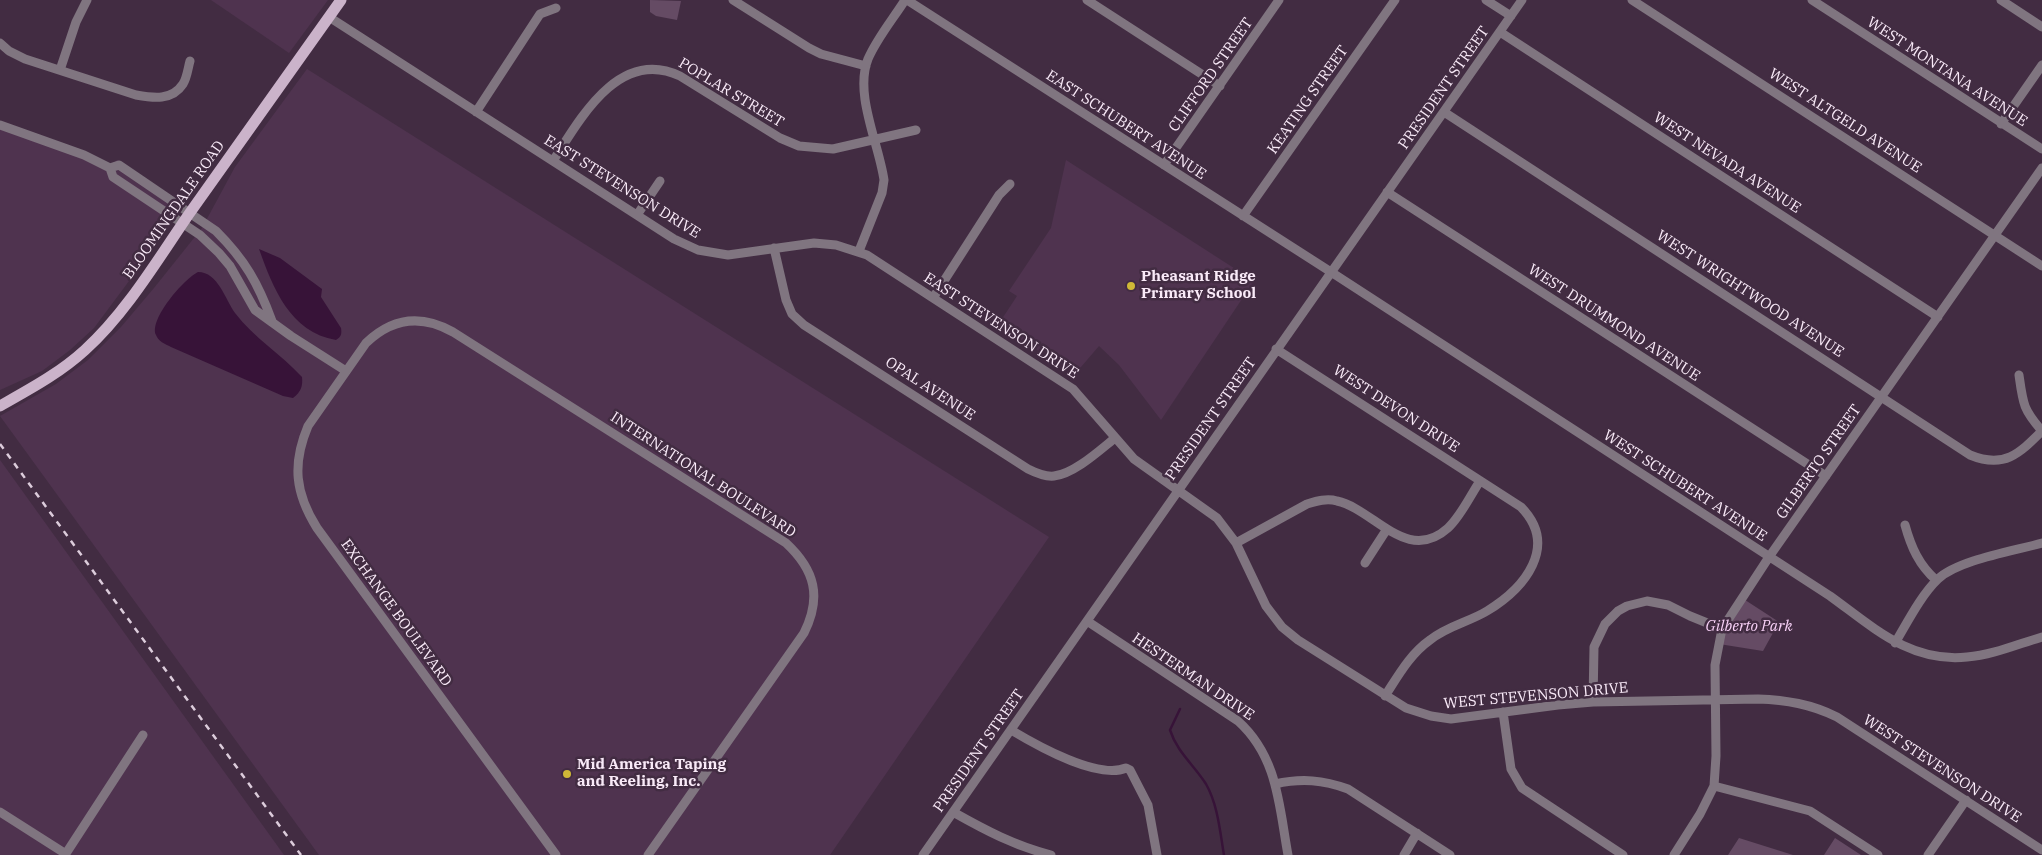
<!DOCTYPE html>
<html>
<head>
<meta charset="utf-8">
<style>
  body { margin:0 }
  canvas { display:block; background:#422c42 }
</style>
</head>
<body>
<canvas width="2042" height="855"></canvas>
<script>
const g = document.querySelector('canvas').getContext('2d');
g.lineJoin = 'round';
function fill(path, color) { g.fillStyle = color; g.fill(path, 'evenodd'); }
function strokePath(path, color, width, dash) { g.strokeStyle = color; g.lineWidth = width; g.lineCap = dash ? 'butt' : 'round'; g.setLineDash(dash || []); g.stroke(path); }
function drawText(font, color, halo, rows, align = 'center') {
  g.font = font + ' "IBM Plex Serif",serif'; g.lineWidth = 5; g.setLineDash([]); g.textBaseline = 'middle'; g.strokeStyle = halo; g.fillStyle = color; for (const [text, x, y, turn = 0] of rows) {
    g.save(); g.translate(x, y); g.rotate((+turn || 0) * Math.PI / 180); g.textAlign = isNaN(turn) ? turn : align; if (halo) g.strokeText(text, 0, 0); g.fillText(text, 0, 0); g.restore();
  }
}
fill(new Path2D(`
  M211 0H328L289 53Z
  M307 69 1049 537 830 855H319L0 416 56 384 88 360 121 327 154 288 202 228 235 167Z
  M0 126 108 167 117 160 183 203 132 277 94 328 70 350 42 371 0 390Z
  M1066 160 1254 281 1161 420 1119 365 1099 346 1075 374 998 325 1017 296 1009 291 1051 228Z
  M0 460 284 855H0Z`), '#4f334f');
fill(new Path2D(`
  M650 0 681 1 677 20 656 16 650 12Z
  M1742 598 1779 622 1763 651 1719 644Z
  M1739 838 1793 855H1794H1728Z
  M1835 838 1861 855H1824Z`), '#654b64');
fill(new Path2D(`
  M259 249 280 258 322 289 321 297 341 328C342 334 341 337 336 340 290 332 273 288 259 249Z
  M198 272C218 272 225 299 235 313 254 338 281 354 302 377 303 386 301 392 293 398L283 396 171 347C165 344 158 341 156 335 149 319 184 279 198 272Z`), '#371338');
strokePath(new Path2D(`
  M1180 709 1170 730C1177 752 1194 765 1206 784 1218 805 1220 832 1224 855`), '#371338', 2.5);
strokePath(new Path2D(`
  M733 0 809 48 821 54 866 66
  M907 0 1331 272 1830 596C1873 627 1910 663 1967 657 1993 655 2018 644 2042 637
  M1087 0 1220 86
  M1486 0 1511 16
  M1632 0 2042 266
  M1812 0 2042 149
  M2001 0 2042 27
  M329 17 674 239 698 250 728 255 814 243 836 245 867 255 933 298 1073 389 1134 459 1217 518 1236 543 1266 606 1282 627 1298 640 1406 708 1431 716 1451 719 1558 705 1593 702 1758 699C1786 700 1811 704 1837 717L2042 850
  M1500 32 1938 317
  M0 43 9 51 25 59 136 95C153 98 172 101 183 84 187 78 188 68 190 61
  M60 70 76 22 87 0
  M476 112 540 14 556 8
  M1444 112 1970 455C2004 469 2019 454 2042 431
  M2001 124 2042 65
  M0 125 84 155 110 168 113 177 200 235 219 253 230 266 255 310 291 336 346 371
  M553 161C580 119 619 47 680 76L780 138 799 146 833 149 916 130
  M1164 165 1279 0
  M110 168 119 165 216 231C245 260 258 283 272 321
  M1387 192 1826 476
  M637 215 660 181
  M1243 216 1395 0
  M774 248 786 300 792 314 804 325 1028 469C1036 473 1045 477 1054 476 1074 474 1100 450 1115 438
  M859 251 882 193 884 180C879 144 854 94 868 59 877 38 893 19 905 0
  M933 298 999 195 1010 184
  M1276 349 1521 507C1559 546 1525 588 1487 611 1469 622 1447 626 1430 640 1410 654 1398 676 1385 696
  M2019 375C2023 404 2023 409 2042 431
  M1905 525C1911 547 1919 565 1936 580
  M1236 543 1307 504C1317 501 1327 498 1337 501 1374 509 1407 565 1448 528 1461 516 1470 496 1480 481
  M1365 563 1387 529
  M1087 621 1238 721C1278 757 1279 806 1288 855
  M1895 643C1907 623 1921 595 1938 579 1958 560 2014 551 2042 543
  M1593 702 1594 647 1605 624 1618 611 1627 606 1647 601 1668 605 1690 616 1722 629
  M1503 712 1511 769 1522 788 1623 855
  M1011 730C1036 745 1098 780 1126 768L1130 770 1148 805 1157 855
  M1275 784C1302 778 1323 780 1348 789L1450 855
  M1714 786 1810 811 1878 855
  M0 812 66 854
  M953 812C985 830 1015 846 1051 855
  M65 855 143 735
  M556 855 317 528C295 493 292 464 308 426L366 343C392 318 421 314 453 332L786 543C815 570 822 597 804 633L648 855
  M923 855 1522 0
  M1404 855 1417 833
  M1674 855 1700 814 1714 786 1716 756 1715 665 1722 629 1769 557 2042 168
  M1928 855 1966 800`), '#807580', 9);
strokePath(new Path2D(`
  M0 406C30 389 60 373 85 350 126 313 158 259 189 214 240 143 290 71 341 0`), '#cbb3ca', 11);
strokePath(new Path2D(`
  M0 444 301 855`), '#dcccdb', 2.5, [6, 6]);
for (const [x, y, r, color] of [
  [1131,286,5,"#cfb837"],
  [567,774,5,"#cfb837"]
]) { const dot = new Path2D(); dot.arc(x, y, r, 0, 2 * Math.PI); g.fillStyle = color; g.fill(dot); strokePath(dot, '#422c42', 2); }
drawText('15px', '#f9eaf8', '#422c42', [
  ["WEST MONTANA AVENUE",1947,72,33],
  ["CLIFFORD STREET",1211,75,-55],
  ["PRESIDENT STREET",1444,88,-55],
  ["POPLAR STREET",731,93,31],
  ["KEATING STREET",1308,100,-55],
  ["WEST ALTGELD AVENUE",1845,121,33],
  ["EAST SCHUBERT AVENUE",1126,125,33],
  ["WEST NEVADA AVENUE",1727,163,33],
  ["EAST STEVENSON DRIVE",622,187,32],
  ["BLOOMINGDALE ROAD",174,210,-55],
  ["WEST WRIGHTWOOD AVENUE",1750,294,33],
  ["WEST DRUMMOND AVENUE",1614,323,33],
  ["EAST STEVENSON DRIVE",1001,326,33],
  ["OPAL AVENUE",930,389,33],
  ["WEST DEVON DRIVE",1396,409,33],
  ["PRESIDENT STREET",1211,419,-55],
  ["GILBERTO STREET",1819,462,-55],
  ["INTERNATIONAL BOULEVARD",703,475,33],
  ["WEST SCHUBERT AVENUE",1685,486,33],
  ["EXCHANGE BOULEVARD",396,613,54],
  ["HESTERMAN DRIVE",1193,677,34],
  ["WEST STEVENSON DRIVE",1536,696,-5],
  ["PRESIDENT STREET",979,751,-55],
  ["WEST STEVENSON DRIVE",1942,769,33]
]);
drawText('bold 15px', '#f9eaf8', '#422c42', [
  ["Pheasant Ridge",1141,277],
  ["Primary School",1141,294],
  ["Mid America Taping",577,765],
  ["and Reeling, Inc.",577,782]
], 'left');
drawText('italic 15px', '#f9d2f8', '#422c42', [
  ["Gilberto Park",1749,627]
]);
</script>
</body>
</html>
